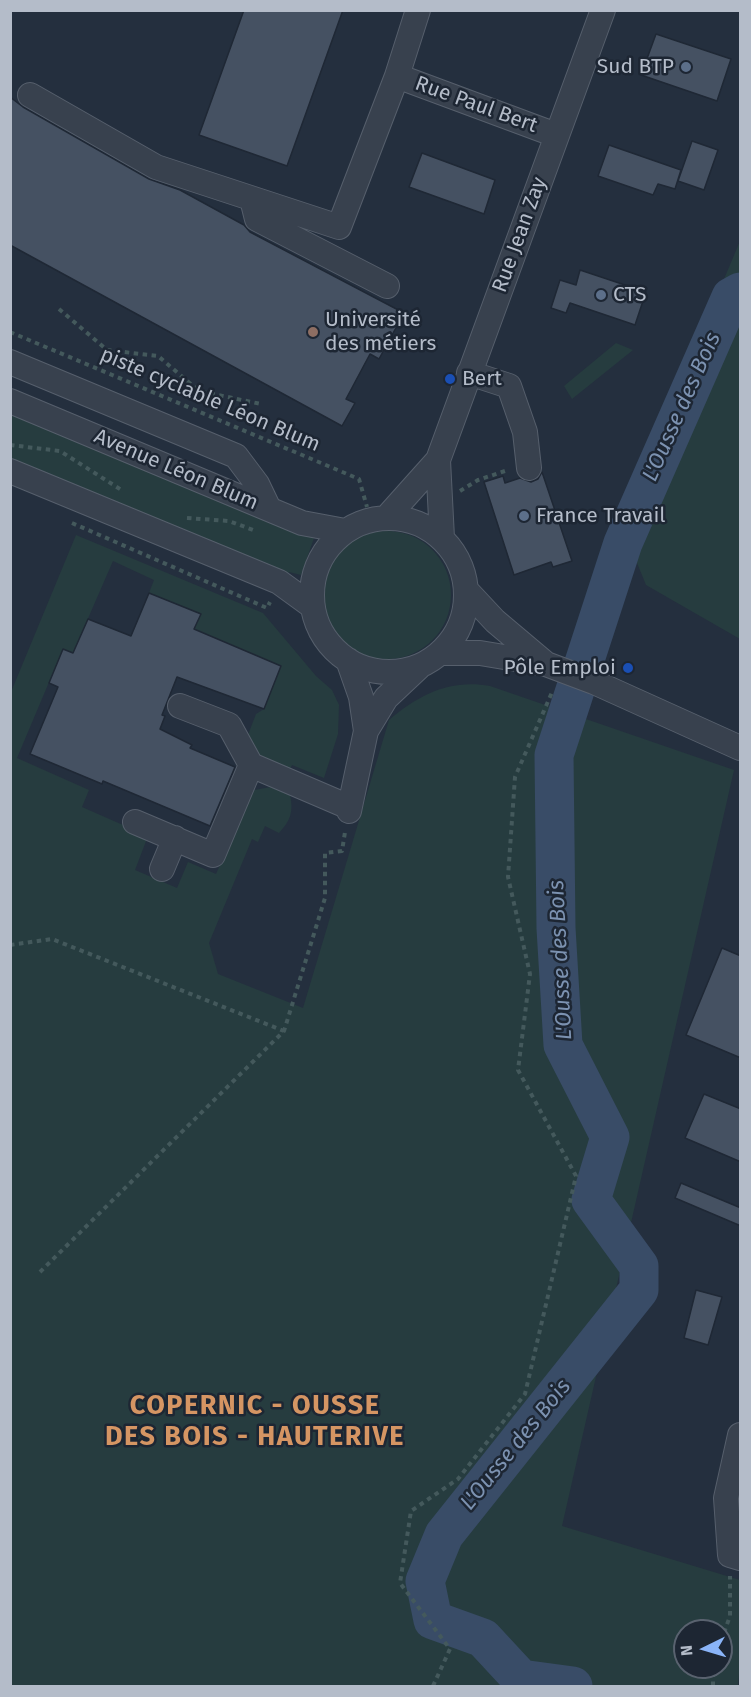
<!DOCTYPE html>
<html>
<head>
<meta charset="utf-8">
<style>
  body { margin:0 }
  #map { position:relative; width:751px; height:1697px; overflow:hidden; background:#242f3e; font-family:"Fira Sans",sans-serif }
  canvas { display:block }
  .frame { position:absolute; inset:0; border:12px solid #b4bcc9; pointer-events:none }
  .north { position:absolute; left:673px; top:1619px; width:60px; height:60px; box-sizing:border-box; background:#1d2633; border:2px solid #59626f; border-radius:50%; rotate:265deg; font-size:16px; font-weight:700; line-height:24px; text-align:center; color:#b4bcc9 }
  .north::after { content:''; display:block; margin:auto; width:21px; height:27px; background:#8ab4f8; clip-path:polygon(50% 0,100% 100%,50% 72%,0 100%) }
</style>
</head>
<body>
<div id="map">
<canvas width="751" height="1697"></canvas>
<div class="frame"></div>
<div class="north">N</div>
</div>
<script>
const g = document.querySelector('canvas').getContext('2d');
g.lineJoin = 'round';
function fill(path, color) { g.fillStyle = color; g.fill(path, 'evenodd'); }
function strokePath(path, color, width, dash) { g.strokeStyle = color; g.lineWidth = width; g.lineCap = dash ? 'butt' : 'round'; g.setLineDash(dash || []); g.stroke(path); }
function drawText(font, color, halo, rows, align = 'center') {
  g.font = font + ' "Fira Sans",sans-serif'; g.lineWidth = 5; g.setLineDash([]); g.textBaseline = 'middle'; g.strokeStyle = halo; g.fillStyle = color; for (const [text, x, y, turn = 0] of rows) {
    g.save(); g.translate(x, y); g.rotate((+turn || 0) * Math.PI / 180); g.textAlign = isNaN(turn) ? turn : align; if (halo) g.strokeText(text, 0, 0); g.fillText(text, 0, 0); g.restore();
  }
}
fill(new Path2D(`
  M740 241V639L646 585 635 558 638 484Z
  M616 343 633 350 572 399 564 386Z
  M10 412 314 538 301 575 289 572 287 577 11 463Z
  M323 595a64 64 0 1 1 128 0a64 64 0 1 1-128 0Z
  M76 535 263 613 316 676 332 690 339 705 338 734 324 778 292 765 290 769 255 755 246 740 256 714 264 709 281 666 217 639 193 633 200 613 149 593 154 580 113 561 73 653 63 649 17 758 89 790 82 807 148 836 135 870 177 888 188 862 216 874 254 790 271 787 290 795C294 812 290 821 279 833L265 826 258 842 252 839 209 943 218 974 303 1008 389 720C420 694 450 679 490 686L734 770 562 1526 740 1580V1663L738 1686H11V692ZM685 1631H721V1667H685Z`), '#263c3f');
strokePath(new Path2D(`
  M573 1686 521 1679 483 1638 433 1620 425 1581 444 1535 639 1290V1266L591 1200 610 1137 563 1045 556 928 554 755 623 543 731 297 740 292`), '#394c67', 39);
const building = new Path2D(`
  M244 10H343L287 166 199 135Z
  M656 34 731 59 717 101 641 75Z
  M10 97 23 107 149 179 180 190 244 225 250 232 404 313 379 359 370 354 346 399 355 403 342 426 10 245Z
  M692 141 718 150 704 190 678 181Z
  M609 145 681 170 675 189 658 184 653 195 598 176Z
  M422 153 495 180 484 214 409 187Z
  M580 270 646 292 635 325 570 303 566 313 551 308 560 280 576 285Z
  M542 472 572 561 553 567 551 562 514 575 484 482 503 476 505 483 520 478 531 482 538 479Z
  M149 593 201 614 194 629 281 666 264 709 177 677 162 715 165 716 160 729 192 745 190 748 235 767 210 826 103 781 102 784 30 754 58 687 49 683 63 649 73 653 88 619 131 636Z
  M722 948 741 956V1058L686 1035Z
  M704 1094 741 1109V1162L685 1138Z
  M681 1183 741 1208V1226L675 1198Z
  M696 1290 722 1297 708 1345 684 1338Z`);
fill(building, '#455162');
strokePath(building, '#1f2835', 1.5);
const minor = new Path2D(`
  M418 10 397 76 556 135
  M30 95 156 167 339 227 397 76
  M252 199 257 219 387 286
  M10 362 236 456 257 484 269 509
  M469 373 509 386 525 432 529 468
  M10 401 302 523 345 531
  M438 460 442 538
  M10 471 279 582 312 606
  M387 517 438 460 603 10
  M312 595a77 77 0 1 1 154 0a77 77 0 1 1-154 0Z
  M467 591 495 621 546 664
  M440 653H480L546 664 594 682 740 748
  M348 660 361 697 366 731
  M180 706 229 725 251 765 349 807
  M349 811 366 731 386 698 419 667
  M135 822 213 855 251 765
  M162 869 175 838
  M740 1435 726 1498 730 1555 740 1558`);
strokePath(minor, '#565f6c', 26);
strokePath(new Path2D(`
  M59 309 107 350 158 356 199 391 261 404
  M10 332 359 479 367 507
  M10 445 60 451 123 491
  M460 491 478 480 508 470
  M187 518 229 521 256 531
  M72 523 267 608 270 602
  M10 945 52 939 284 1031
  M40 1272 284 1031 325 898V853L342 851 345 832
  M721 1641 730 1616V1576
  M433 1686 450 1649 400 1583 411 1511 458 1479 525 1394 576 1176 518 1070 530 974 508 877 515 777 553 690
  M713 1686V1667`), '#44595c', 4, [4.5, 4.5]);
strokePath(minor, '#38414e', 24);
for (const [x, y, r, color] of [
  [686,67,6,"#5c6f8a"],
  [601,295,6,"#5c6f8a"],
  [313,332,6,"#8d6e63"],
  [450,379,6,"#1a4fb4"],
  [524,516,6,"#5c6f8a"],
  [628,668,6,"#1a4fb4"]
]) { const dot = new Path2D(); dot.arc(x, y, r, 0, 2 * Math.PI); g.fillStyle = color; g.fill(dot); strokePath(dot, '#1d2633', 2); }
drawText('21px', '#b4bcc9', '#1d2633', [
  ["Sud BTP",674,67,"right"],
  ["CTS",613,295],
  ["Université",325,320],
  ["des métiers",325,344],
  ["Bert",462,379],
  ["France Travail",536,516],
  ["Pôle Emploi",616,668,"right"]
], 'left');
drawText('21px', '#b4bcc9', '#1d2633', [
  ["Rue Paul Bert",476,105,20],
  ["Rue Jean Zay",520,235,-70],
  ["piste cyclable Léon Blum",210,400,23],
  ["Avenue Léon Blum",176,470,23]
]);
drawText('italic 22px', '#7c92b1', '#1d2633', [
  ["L'Ousse des Bois",682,407,-66],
  ["L'Ousse des Bois",561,960,-93],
  ["L'Ousse des Bois",516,1445,-51]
]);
g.letterSpacing = '1.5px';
drawText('bold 27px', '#d59563', '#1d2633', [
  ["COPERNIC - OUSSE",255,1406],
  ["DES BOIS - HAUTERIVE",255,1437]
]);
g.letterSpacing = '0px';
</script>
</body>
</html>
